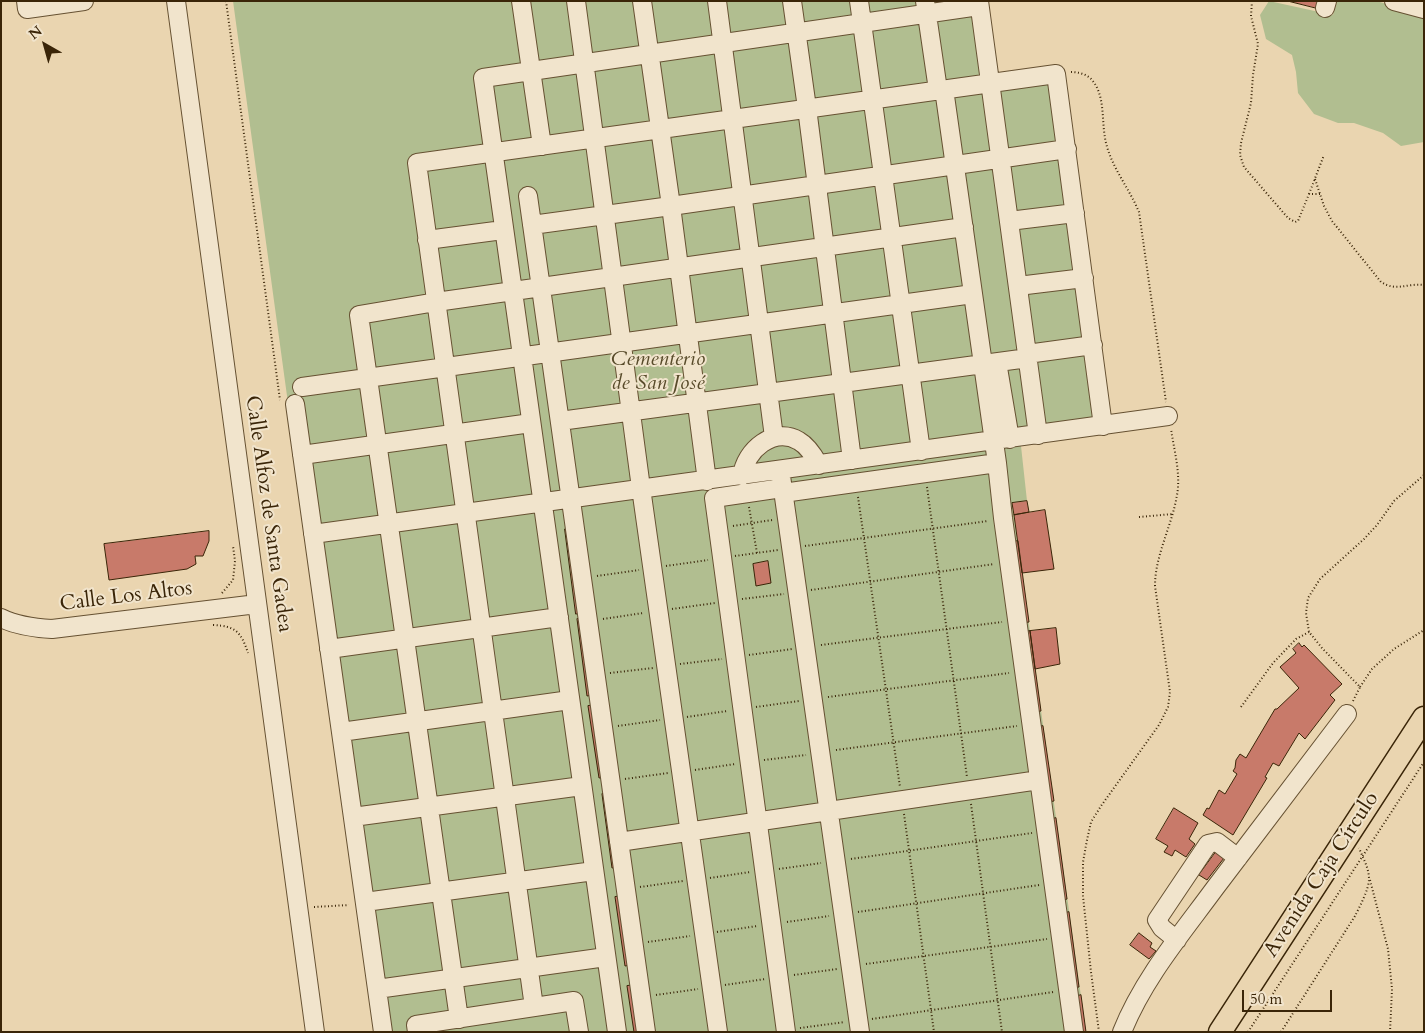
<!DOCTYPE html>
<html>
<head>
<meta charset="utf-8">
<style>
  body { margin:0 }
  #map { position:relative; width:1425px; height:1033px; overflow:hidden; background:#ead5b0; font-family:Cardo,serif }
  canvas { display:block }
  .frame { position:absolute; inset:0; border:2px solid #3a2508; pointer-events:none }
  .north { position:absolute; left:20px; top:20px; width:50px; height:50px; -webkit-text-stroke:4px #f1e4cc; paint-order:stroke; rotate:322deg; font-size:14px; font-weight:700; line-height:20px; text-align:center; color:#3a2508 }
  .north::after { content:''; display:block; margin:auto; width:18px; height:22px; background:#3a2508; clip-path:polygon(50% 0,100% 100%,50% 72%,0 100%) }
  .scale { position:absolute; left:1242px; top:990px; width:90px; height:22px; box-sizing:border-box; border:2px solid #3a2508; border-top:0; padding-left:6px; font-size:15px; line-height:18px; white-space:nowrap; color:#3a2508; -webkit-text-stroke:4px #f1e4cc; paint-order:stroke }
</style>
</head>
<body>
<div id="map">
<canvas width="1425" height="1033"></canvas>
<div class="frame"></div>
<div class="north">N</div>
<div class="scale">50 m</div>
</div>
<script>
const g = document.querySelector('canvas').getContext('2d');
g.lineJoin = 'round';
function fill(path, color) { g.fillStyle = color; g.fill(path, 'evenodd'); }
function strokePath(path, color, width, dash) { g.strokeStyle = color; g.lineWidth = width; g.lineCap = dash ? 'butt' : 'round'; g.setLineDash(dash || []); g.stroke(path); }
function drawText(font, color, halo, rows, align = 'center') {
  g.font = font + ' Cardo,serif'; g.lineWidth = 4; g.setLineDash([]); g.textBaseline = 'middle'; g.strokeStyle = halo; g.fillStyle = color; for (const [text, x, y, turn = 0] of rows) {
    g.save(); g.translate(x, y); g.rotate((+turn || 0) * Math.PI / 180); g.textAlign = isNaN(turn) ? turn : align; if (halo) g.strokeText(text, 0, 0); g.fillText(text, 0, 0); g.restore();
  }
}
fill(new Path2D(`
  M233 1H985L994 76 1061 67 1112 432 1021 446 1027 501 1012 503 1086 1032H374Z
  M1269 1 1333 15 1337 1H1376L1424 14V142L1401 146 1383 133 1354 123H1338L1314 114 1298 93 1296 72 1292 55 1266 39 1260 15Z`), '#b1be90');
const building = new Path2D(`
  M1288 1H1319L1317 8Z
  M1027 501 1029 512 1014 515 1012 503Z
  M1045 510 1054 569 1022 573 1014 515Z
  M565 529H571L582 613 576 614Z
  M209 531V541L203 556H195L196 564 187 569 109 580 104 544Z
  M1018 541 1029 622 1022 623 1012 542Z
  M768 561 771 583 756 586 753 564Z
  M583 618 593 695 587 696 577 619Z
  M1056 628 1060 664 1035 669 1030 631Z
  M1030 631 1041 711 1035 712 1023 632Z
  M1299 643 1302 647 1304 645 1342 684 1330 695 1335 700 1305 739 1299 733 1279 766 1273 763 1265 777 1267 778 1233 835 1203 815 1207 808 1209 809 1219 790 1225 794 1237 774 1233 771 1235 768 1236 760 1240 754 1246 758 1275 709H1277L1299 688 1280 667 1296 653 1293 649Z
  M595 705 606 777 599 778 588 706Z
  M1043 726 1054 801 1048 802 1038 727Z
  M608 793 618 867 612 868 602 794Z
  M1174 808 1198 823 1189 839 1195 844 1186 857 1175 850 1172 856 1164 852 1168 846 1156 839Z
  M1056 818 1067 899 1060 901 1049 820Z
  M1216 852 1224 858 1207 880 1199 875Z
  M621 896 631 965 625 966 615 897Z
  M1069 912 1079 987 1073 988 1062 914Z
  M1139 933 1152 943 1150 947 1156 951 1149 959 1130 945Z
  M634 985 641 1032H634L627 986Z
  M1081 995 1086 1032H1079L1075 997Z`);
fill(building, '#c87a6a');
strokePath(building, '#3a2508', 1);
const minor = new Path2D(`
  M26 1 27 9 84 1
  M176 1 315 1032
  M521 1 542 146
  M576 1 641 488 718 1032
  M642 1 671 206 707 481
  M717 1 774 437
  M792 1 807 108 852 460
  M859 1 921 451
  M925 1 938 90
  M979 1 1038 435
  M1394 1 1424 9
  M1325 8 1327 1
  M944 89 997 463 1003 518 1074 1032
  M528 196 646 1032
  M1009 221 1075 213
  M532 225 671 206 1067 149
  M427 240 503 230
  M1018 286 1084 278
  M1027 354 1093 345
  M997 362 1010 439
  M302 387 973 294
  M295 404 383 1032
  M560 421 1028 358
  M302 455 531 423
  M742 476C745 450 774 426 799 441 808 446 814 456 819 465
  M781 476 860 1032
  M782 488 714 498 786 1032
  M783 493 997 463
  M313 534 1168 416
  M1 618C17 626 34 628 52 629L257 604
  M329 649 559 617
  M341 732 570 700
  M353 817 582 786
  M619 842 1039 780
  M365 902 594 871
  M1177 940 1162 928 1157 920 1208 844 1217 842 1238 858
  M377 989 606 957
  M534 1007 417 163 1056 74 1103 426
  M459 1019 359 315 436 302 964 227
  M417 1032 416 1025 574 1001 579 1032
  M617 1032 483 78 979 6
  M1122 1032C1143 979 1182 933 1215 888 1259 830 1303 772 1347 714`);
const major = new Path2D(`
  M1220 1032 1424 718`);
strokePath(minor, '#665132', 20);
strokePath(major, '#3a2508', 25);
strokePath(new Path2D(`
  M226 1 280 400
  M1252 1 1251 16 1258 44 1253 75 1251 103 1241 143 1240 155 1244 167 1288 218 1295 222 1298 221 1309 194H1320
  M1071 72C1078 72 1087 74 1092 80 1106 96 1101 123 1106 143 1112 168 1129 188 1139 212L1166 402
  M1315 179 1324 206 1332 221 1381 282C1397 292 1406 283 1424 285
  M1309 194 1324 155
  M927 487 967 777
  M858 497 900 787
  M749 507 757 553
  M1139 517 1173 514
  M733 526 772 520
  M805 546 988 521
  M735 556 778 550
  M666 566 708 560
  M597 576 639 570
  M811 590 994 564
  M222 593 233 580 235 561 233 546
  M742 599 784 594
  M672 609 715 603
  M603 619 643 613
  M213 625C236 626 241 632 248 653
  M821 645 1002 622
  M749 655 792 649
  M680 664 722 659
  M610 673 653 668
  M1360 687 1372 669 1394 649 1424 630
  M828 697 1009 673
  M1353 701 1360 687 1322 648 1309 632 1306 613 1308 598 1320 579 1364 539 1377 525 1394 501 1424 475
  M756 707 799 701
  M1241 707 1273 663 1296 639 1309 632
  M687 717 727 711
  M618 726 660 720
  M836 750 1017 726
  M764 760 806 755
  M695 770 735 764
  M625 779 668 773
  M971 804 1002 1032
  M904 814 934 1032
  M851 859 1032 833
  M779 869 821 863
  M710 878 750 872
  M1370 880 1388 949 1392 989 1390 1032
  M640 887 683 881
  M314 907 349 905
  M858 912 1039 885
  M787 922 829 916
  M717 932 757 926
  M648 942 690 936
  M866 964 1047 939
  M794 975 837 969
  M725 985 765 979
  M656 995 698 989
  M872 1019 1053 992
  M800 1028 845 1022
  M1099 1032 1091 972 1083 896V862L1087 840 1091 822 1101 806 1159 725 1168 707 1170 692 1155 586C1155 555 1172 526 1177 495 1181 474 1174 450 1171 429
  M1248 1032 1424 762
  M1281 1032 1355 916C1360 906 1369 889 1369 879 1369 868 1363 858 1359 848`), '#3a2508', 2, [1, 2.5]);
strokePath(minor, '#f1e4cc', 18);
strokePath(major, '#ead5b0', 22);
drawText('italic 21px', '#584b2a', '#f1e4cc', [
  ["Cementerio",658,360],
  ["de San José",658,384]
]);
drawText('21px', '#3a2508', '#f1e4cc', [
  ["Calle Alfoz de Santa Gadea",268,514,82],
  ["Calle Los Altos",126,597,-7],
  ["Avenida Caja Círculo",1322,875,-57]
]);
</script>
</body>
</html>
